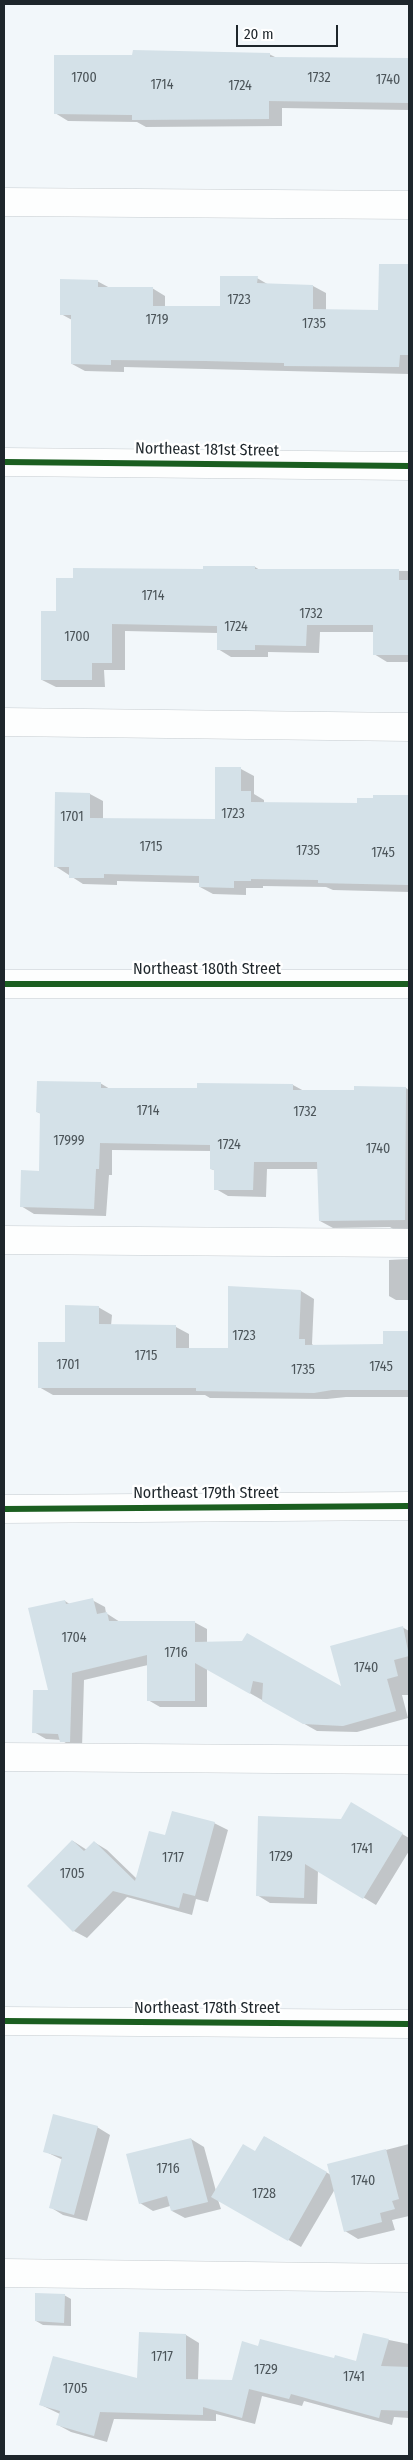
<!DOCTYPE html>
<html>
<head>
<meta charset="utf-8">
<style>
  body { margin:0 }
  #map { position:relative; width:413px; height:2460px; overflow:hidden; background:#f2f7fa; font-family:"Fira Sans Condensed",sans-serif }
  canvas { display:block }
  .frame { position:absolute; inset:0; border:5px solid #1e262b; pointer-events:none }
  .scale { position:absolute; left:236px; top:25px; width:102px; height:22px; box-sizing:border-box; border:2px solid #1e262b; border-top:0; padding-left:6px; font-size:15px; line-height:18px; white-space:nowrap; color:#1e262b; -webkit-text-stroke:4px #fff; paint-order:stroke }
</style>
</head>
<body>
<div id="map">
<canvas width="413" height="2460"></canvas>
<div class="frame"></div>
<div class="scale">20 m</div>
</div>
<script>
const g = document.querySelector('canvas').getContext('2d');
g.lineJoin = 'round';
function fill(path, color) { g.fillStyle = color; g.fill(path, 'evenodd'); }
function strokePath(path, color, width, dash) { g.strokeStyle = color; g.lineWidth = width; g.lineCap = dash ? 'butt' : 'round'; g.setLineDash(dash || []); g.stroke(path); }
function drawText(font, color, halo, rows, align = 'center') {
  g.font = font + ' "Fira Sans Condensed",sans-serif'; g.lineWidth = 5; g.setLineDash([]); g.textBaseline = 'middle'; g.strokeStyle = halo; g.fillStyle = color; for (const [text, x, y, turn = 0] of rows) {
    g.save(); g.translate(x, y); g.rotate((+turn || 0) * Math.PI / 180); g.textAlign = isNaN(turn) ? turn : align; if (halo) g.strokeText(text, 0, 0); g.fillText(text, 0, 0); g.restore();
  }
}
fill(new Path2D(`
  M269 54 277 58 409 59V110L282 108V126L146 127 137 122 68 121 55 113Z
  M380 265H409V374L124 367V372L85 371 72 364V320L61 314 97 281 110 288H152L165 296V307H221L257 278 269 285 313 286 326 293V311H379Z
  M255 567 260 570 409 571V662H387L374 654V632H320L319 653 268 652V657H231L218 649V633L125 631V670H104L105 687H56L42 680 57 613 204 571Z
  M241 769 254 776V794L264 800V803L358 804 374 799V796L409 797V892L333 890 326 887 263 886V888H246V895L213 894 200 887V883L117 881V885L83 884 55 866 90 794 103 801V819L216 821Z
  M100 1083 110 1089H198L293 1085 304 1091H356L406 1088 409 1090V1234H401L390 1227 333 1228 320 1221 318 1169H267L266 1197 228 1196 216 1189V1171L211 1169V1151L112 1150V1175H109L106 1216 34 1214 21 1206 40 1172 41 1114 37 1112Z
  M409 1259V1300H396L389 1296V1260Z
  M229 1288 301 1291 314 1299 312 1344 314 1346 384 1345V1332H409V1397H346L327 1399 210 1398 205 1395H53L39 1387 66 1344 98 1307 112 1315 111 1326 176 1327 189 1334V1349H229Z
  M92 1600 105 1607 106 1613 120 1622H194L207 1629V1643L343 1689 402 1627 409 1631V1695H402L408 1718 357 1732 317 1731 207 1669V1707H160L148 1700V1665L84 1680 82 1748H74L61 1740 46 1739 34 1732 49 1691 65 1601 71 1605Z
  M351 1804 409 1838V1851L376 1905 318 1870 317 1904 270 1903 257 1895 342 1820Z
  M214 1823 228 1830 208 1902 196 1899 192 1915 127 1897 87 1938 74 1931 73 1841 87 1850 94 1842 107 1850 137 1879 166 1837Z
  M97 2127 110 2135 87 2221 63 2215 50 2207 63 2160 44 2151Z
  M265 2137 331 2175 328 2165 409 2144V2216L392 2220 395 2230 358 2239 345 2231 335 2189 301 2247 218 2200 221 2209 185 2218 172 2211 170 2206 153 2211 140 2203 191 2139 204 2147 216 2191 255 2152Z
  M64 2295 71 2299V2326L43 2325 36 2321Z
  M186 2335 199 2343 198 2381 233 2382 259 2347 357 2362 364 2335 409 2344V2418L394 2417 392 2425 304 2401 302 2406 262 2396 255 2424 216 2414V2421L114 2419 107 2442 71 2432 58 2425 60 2414 41 2405 139 2380Z`), '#0003');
fill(new Path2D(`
  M133 50 270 53V57L409 58V103L269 101V119L132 120V115L54 114V55H132Z
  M379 264H409V355H400L399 367 284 366V363L206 361 111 360V365L71 364V315H60V279L98 280V287H153V306H220V276H258L257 283 313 285V309L378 310Z
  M203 566H255V569H399V580H409V655H373V625H307L306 646 255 645V650H217V626L112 624V663H92V680H41V611H56V578H73V568L203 569Z
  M215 767H241V791H251V802L357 803V798H373V795H409L408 885 318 883V880L251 879V881H234V888L199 887V876L104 874V878H69V867H54L55 792 90 793V818L215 819Z
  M37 1081 101 1082V1088H197V1083L293 1084V1090H354V1086L406 1087 405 1220 319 1221 317 1162H254L253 1190H214V1170L210 1169V1145L100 1143 99 1169H96L94 1209 20 1207 21 1170 39 1171 40 1113 36 1112Z
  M228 1286 301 1290 299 1339H305V1345L383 1344V1331H409V1390H332L314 1393 196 1391V1388H38V1342H65V1305L99 1306V1324L176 1325V1348H228Z
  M93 1598 97 1614 107 1612 109 1621H195V1642L242 1641 247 1633 341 1686 330 1646 403 1626 409 1656 394 1660 398 1676 387 1679 396 1711 343 1726 303 1724 262 1701 263 1683 253 1681 250 1694 195 1663V1701H147V1655L72 1673 70 1742H60L58 1734 32 1733 33 1690H48L28 1608 65 1600 66 1604Z
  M351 1802 403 1833 363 1899 305 1864 304 1898 256 1896 258 1816 341 1819Z
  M172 1811 215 1822 195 1896 183 1893 179 1908 113 1891 73 1932 27 1886 72 1840 84 1851 94 1841 135 1881 149 1831 165 1835Z
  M53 2114 98 2126 74 2215 49 2208 62 2157 43 2152Z
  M264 2136 327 2172 288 2241 211 2197 243 2144 255 2151Z
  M191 2138 208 2202 171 2211 167 2196 139 2204 126 2154Z
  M386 2149 399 2199 392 2201 395 2209 380 2213 382 2222 344 2232 327 2164Z
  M35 2293 65 2294 64 2323 35 2321Z
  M139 2332 186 2334V2379L232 2380 242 2341 258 2346 260 2339 334 2358 335 2355 356 2361 363 2333 389 2339 381 2366 409 2367V2411L381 2410 379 2418 291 2394 289 2399 249 2389 242 2418 203 2407V2415L100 2412 94 2436 56 2425 60 2411 39 2405 53 2356 137 2378Z`), '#d4e1e8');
const minor = new Path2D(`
  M4 202 409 205
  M4 462 409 466
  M4 722 409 727
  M4 984H409
  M4 1240 409 1243
  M4 1509 409 1506
  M4 1757 409 1760
  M4 2021 409 2024
  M4 2273 409 2278`);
strokePath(minor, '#c6ccd0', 29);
strokePath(minor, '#fdfefe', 28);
strokePath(new Path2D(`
  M4 462 409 466
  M4 984H409
  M4 1509 409 1506
  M4 2021 409 2024`), '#1b5e20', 6);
drawText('14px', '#4c555a', null, [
  ["1700",84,78],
  ["1732",319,78],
  ["1740",388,80],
  ["1714",162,85],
  ["1724",240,86],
  ["1723",239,300],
  ["1719",157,320],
  ["1735",314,324],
  ["1714",153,596],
  ["1732",311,614],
  ["1724",236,627],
  ["1700",77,637],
  ["1723",233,814],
  ["1701",72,817],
  ["1715",151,847],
  ["1735",308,851],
  ["1745",383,853],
  ["1714",148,1111],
  ["1732",305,1112],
  ["17999",69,1141],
  ["1724",229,1145],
  ["1740",378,1149],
  ["1723",244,1336],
  ["1715",146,1356],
  ["1701",68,1365],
  ["1745",381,1367],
  ["1735",303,1370],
  ["1704",74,1638],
  ["1716",176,1653],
  ["1740",366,1668],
  ["1741",362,1849],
  ["1729",281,1857],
  ["1717",173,1858],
  ["1705",72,1874],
  ["1716",168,2169],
  ["1740",363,2181],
  ["1728",264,2194],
  ["1717",162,2357],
  ["1729",266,2370],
  ["1741",354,2377],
  ["1705",75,2389]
]);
drawText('16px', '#1e262b', '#fff', [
  ["Northeast 181st Street",207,450,1],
  ["Northeast 180th Street",207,970],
  ["Northeast 179th Street",206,1494],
  ["Northeast 178th Street",207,2009]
]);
</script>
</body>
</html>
